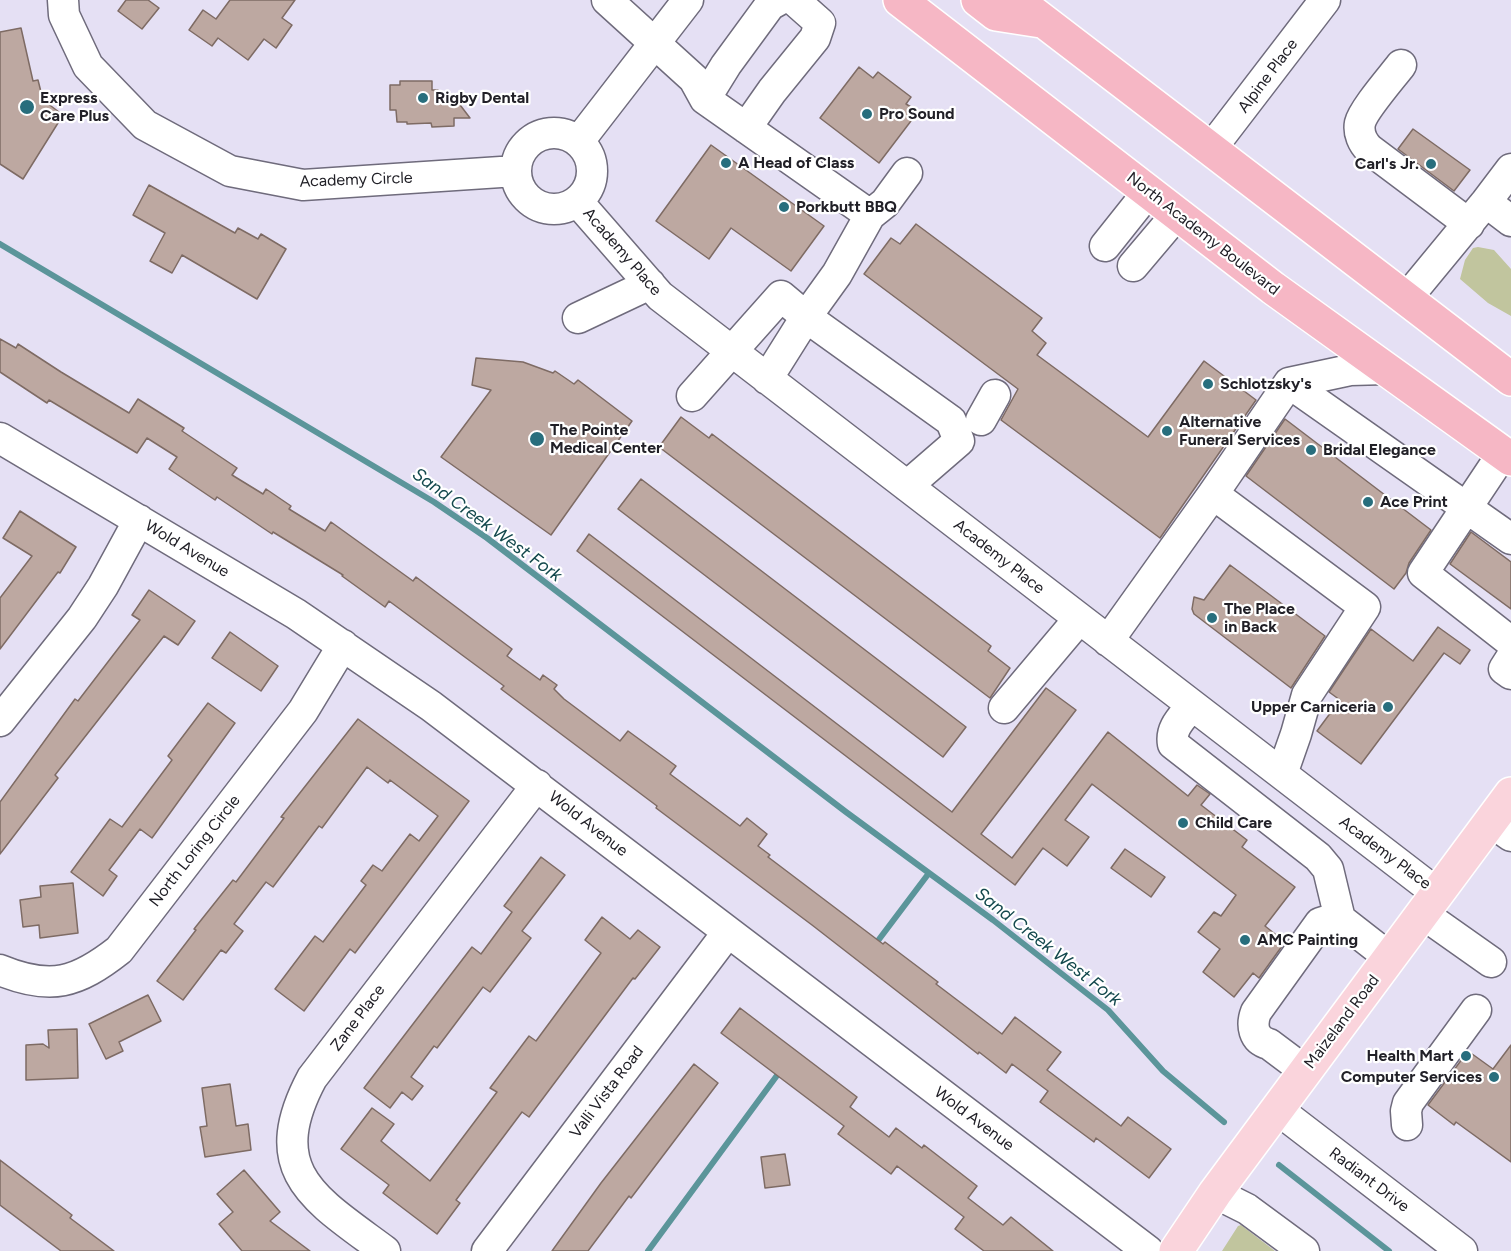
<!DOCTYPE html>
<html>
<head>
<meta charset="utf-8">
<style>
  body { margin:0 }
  canvas { display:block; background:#e5e0f4 }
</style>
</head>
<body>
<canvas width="1511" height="1251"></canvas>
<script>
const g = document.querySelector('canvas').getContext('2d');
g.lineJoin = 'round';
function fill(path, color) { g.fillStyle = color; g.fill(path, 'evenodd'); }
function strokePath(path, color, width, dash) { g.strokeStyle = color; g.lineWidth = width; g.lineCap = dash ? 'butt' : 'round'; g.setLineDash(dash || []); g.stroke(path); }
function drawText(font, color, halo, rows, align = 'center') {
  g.font = font + ' Figtree,sans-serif'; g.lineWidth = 4.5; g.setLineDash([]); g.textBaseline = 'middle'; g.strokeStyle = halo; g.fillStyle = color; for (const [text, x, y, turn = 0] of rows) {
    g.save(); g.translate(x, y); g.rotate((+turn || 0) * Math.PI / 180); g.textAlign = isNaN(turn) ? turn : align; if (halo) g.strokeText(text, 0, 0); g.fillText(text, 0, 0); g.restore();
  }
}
fill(new Path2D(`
  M1478 247 1494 250 1511 269V316L1488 303 1460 279 1465 260 1473 248Z
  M1241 1225 1275 1251H1222L1238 1226Z`), '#c1c59e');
strokePath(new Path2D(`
  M0 244 434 502 487 538 846 812 993 920 1108 1010 1163 1071 1224 1122
  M874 946 929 873
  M1279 1165 1389 1251
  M648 1251 781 1070`), '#5b959a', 6);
const building = new Path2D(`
  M126 0H148L159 8 142 29 118 11Z
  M230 0H295L282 18 292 25 276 48 264 39 248 60 218 38 212 46 189 30 203 10 216 19Z
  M21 28 33 81 38 80 43 100 63 115 23 179 0 164V32Z
  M859 67 873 78 878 72 911 97 906 104 911 107 907 112 914 117 879 163 820 118Z
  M400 81H432V90H438V94L454 97 470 118H454V126L432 127 431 123 407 124V122H397L396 110H390V85H400Z
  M1413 129 1470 170 1454 191 1398 149Z
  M711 145 824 226 791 271 731 228 709 259 656 221Z
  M149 185 235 233 238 228 258 239 261 234 286 249 257 299 182 255 172 273 150 261 165 233 133 215Z
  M916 224 1042 318 1032 331 1046 343 1037 355 1148 437 1204 361 1256 400 1160 538 1001 420 1018 389 864 274 891 238 900 244Z
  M0 339 16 348 18 344 61 372 129 413 138 399 184 428 182 431 237 468 232 475 263 494 266 489 291 506 289 509 325 531 331 522 413 581 416 577 512 649 507 656 540 680 543 675 557 685 554 689 564 699 620 741 628 731 676 766 670 774 740 826 747 818 767 834 758 846 770 855 768 857 883 944 885 942 938 982 936 984 1002 1034 1015 1017 1061 1052 1047 1070 1121 1126 1128 1117 1171 1149 1149 1178 1096 1138 1094 1142 1040 1102 1048 1091 1012 1064 1006 1073 979 1052 978 1054 812 925 656 808 657 806 501 689 504 686 389 601 385 607 342 576 343 575 273 532 272 534 217 497 215 500 169 469 177 457 147 438 137 453 49 400 47 403 0 372Z
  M476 358 523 362 553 373 555 371 574 384 578 380 632 421 551 535 441 457 491 390 472 385Z
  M681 417 709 438 712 434 991 646 988 651 1010 668 990 698 659 447Z
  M1285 419 1431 530 1409 563 1406 573 1394 589 1246 476Z
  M641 479 966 727 943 757 618 509Z
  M20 511 76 547 60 573 58 572 0 649V598L32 556 3 538Z
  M1471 532 1511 562V609L1450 564Z
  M589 534 952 812 1046 688 1076 710 981 834 1012 858 1108 732 1188 796 1197 785 1210 794 1201 805 1247 840 1242 847 1295 887 1265 926 1285 942 1259 978 1253 973 1234 997 1203 972 1220 949 1198 932 1214 912 1221 916 1236 895 1092 784 1065 820 1089 837 1067 866 1043 848 1015 885 577 551Z
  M1230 565 1325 636 1291 688 1194 614 1192 609 1194 597 1204 600Z
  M149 590 195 621 178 645 164 636 55 775 58 778 0 854V802L75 699 78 701 140 620 132 615Z
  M1438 627 1470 650 1460 664 1444 653 1361 764 1317 731 1340 700 1329 692 1371 629 1413 661Z
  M230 632 278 666 261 691 212 658Z
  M208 703 235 723 152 838 140 829 109 870 117 876 103 896 71 872 110 819 122 827 172 760 168 756Z
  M358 719 469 801 355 953 350 949 304 1011 275 989 315 936 323 942 366 885 361 881 373 865 382 871 410 834 419 841 438 816 390 780 388 783 367 767 322 828 319 826 273 887 266 882 234 924 243 931 226 953 221 950 183 1000 157 981 196 930 194 929 233 880 236 882 284 818 281 817Z
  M1125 849 1165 877 1151 897 1111 868Z
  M541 857 565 875 522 931 531 938 490 992 483 987 437 1048 434 1046 411 1077 423 1086 412 1100 402 1092 390 1108 364 1088 472 947 481 954 512 912 504 906Z
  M73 883 78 933 40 938 39 925 23 927 20 900 41 897 40 886Z
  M602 917 630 939 638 930 660 947 635 979 633 978 529 1117 522 1112 456 1200 460 1203 437 1234 383 1193 389 1185 341 1149 372 1108 394 1124 381 1141 430 1181 497 1092 490 1088 529 1036 536 1041 601 953 585 940Z
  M148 995 161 1021 119 1042 123 1051 106 1059 89 1024Z
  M740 1008 857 1097 850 1107 889 1137 896 1128 922 1148 924 1145 977 1186 968 1198 1003 1225 1011 1217 1053 1251H984L955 1229 964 1217 897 1166 891 1174 838 1134 844 1126 721 1033Z
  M77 1029 78 1078 26 1080V1045L43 1044 49 1048 48 1030Z
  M1511 1045V1162L1456 1122 1454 1125 1428 1105 1468 1051 1493 1069Z
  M694 1064 718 1083 631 1198 629 1196 588 1251H552L601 1183Z
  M230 1084 236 1126 248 1124 251 1150 205 1157 200 1127 207 1126 202 1088Z
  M785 1154 790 1185 765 1188 761 1157Z
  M0 1160 72 1215 70 1218 114 1251H61L0 1205Z
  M244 1170 280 1212 270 1221 310 1251H242L219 1224 233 1212 217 1194Z`);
fill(building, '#bda8a1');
strokePath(building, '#7e6b64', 1.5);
const minor = new Path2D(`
  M63 0 64 15 88 66 145 125 230 171 303 185 516 171
  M607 0 694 79 705 99 870 215 837 274 806 317 781 296 692 396
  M1401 65C1392 77 1363 110 1360 123 1358 133 1363 143 1369 149L1469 224
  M705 99 726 65 770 5 779 0
  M746 128 772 91 815 38 820 23 794 0
  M516 171a38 38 0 1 1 76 0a38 38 0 1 1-76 0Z
  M579 141 688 0
  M1210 150 1325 0
  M578 202 660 296 1438 894
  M1486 202 1511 221
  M870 215 885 203 907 173
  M1105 246 1148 192
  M1133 266 1177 214
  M1406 299 1486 202 1511 169
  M578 318 650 284
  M767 379 806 317 951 421 959 441 907 486
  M1289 383 1511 539
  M981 420 995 395
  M0 438 296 614 431 706 1148 1251
  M1503 453 1423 573 1511 642
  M1213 494 1289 383 1350 370 1386 369
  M1108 641 1213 494 1365 607 1307 695 1296 734 1282 774
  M1511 658 1504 669 1511 674
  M1192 705C1182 718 1170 728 1173 744L1318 857 1328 869 1340 919 1390 958
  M1004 708 1079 619
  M0 721 82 618 103 586 139 520
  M1491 822 1511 836
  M1423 914 1491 962
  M0 970C51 991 77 983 119 950L303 711 343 645
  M1305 1071 1269 1044C1253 1040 1251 1025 1256 1012L1320 923 1339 917
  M1277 1109 1462 1251
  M1407 1125 1406 1111 1408 1103 1476 1010
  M1215 1193 1247 1209 1304 1251
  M385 1251C315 1199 262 1172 312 1078L537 785
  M487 1251 728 932`);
const major = new Path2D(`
  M1176 1251 1215 1193 1511 794`);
const highway = new Path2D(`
  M900 0 1273 288 1511 459
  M978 0 996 14 1041 21
  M1016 0 1511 379`);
strokePath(minor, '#6f6b7c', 33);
strokePath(major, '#fff', 36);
strokePath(highway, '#fff', 36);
strokePath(minor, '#fff', 30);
strokePath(major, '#fad4dc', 33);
strokePath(highway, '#f6b7c5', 33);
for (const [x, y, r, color] of [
  [423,98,6,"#286e7d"],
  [27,107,8,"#286e7d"],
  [867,114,6,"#286e7d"],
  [726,163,6,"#286e7d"],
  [1431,164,6,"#286e7d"],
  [784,207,6,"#286e7d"],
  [1208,384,6,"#286e7d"],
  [1167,431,6,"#286e7d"],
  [537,439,8,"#286e7d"],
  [1311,450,6,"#286e7d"],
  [1368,502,6,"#286e7d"],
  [1212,618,6,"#286e7d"],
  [1388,707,6,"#286e7d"],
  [1183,823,6,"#286e7d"],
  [1245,940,6,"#286e7d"],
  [1466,1056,6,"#286e7d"],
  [1494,1077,6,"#286e7d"]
]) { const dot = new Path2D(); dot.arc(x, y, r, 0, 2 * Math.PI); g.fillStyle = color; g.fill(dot); strokePath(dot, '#fff', 2); }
drawText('16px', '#212027', '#fff', [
  ["Alpine Place",1268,76,-53],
  ["Academy Circle",356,180,-2],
  ["North Academy Boulevard",1203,234,38],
  ["Academy Place",622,252,49],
  ["Wold Avenue",187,549,31],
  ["Academy Place",999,557,38],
  ["Wold Avenue",588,824,38],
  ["North Loring Circle",195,851,-52],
  ["Academy Place",1385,853,37],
  ["Zane Place",358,1018,-53],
  ["Maizeland Road",1342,1022,-53],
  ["Valli Vista Road",607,1092,-53],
  ["Wold Avenue",974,1119,37],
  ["Radiant Drive",1369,1180,37]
]);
drawText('bold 16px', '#212027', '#fff', [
  ["Express",40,98],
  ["Care Plus",40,116],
  ["Rigby Dental",435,98],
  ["Pro Sound",879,114],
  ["A Head of Class",738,163],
  ["Carl's Jr.",1419,164,"right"],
  ["Porkbutt BBQ",796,207],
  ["Schlotzsky's",1220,384],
  ["Alternative",1179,422],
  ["Funeral Services",1179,440],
  ["The Pointe",550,430],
  ["Medical Center",550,448],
  ["Bridal Elegance",1323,450],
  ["Ace Print",1380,502],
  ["The Place",1224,609],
  ["in Back",1224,627],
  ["Upper Carniceria",1376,707,"right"],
  ["Child Care",1195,823],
  ["AMC Painting",1257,940],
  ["Health Mart",1454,1056,"right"],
  ["Computer Services",1482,1077,"right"]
], 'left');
drawText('italic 18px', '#13484d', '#fff', [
  ["Sand Creek West Fork",487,525,36],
  ["Sand Creek West Fork",1048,947,38]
]);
</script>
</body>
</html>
